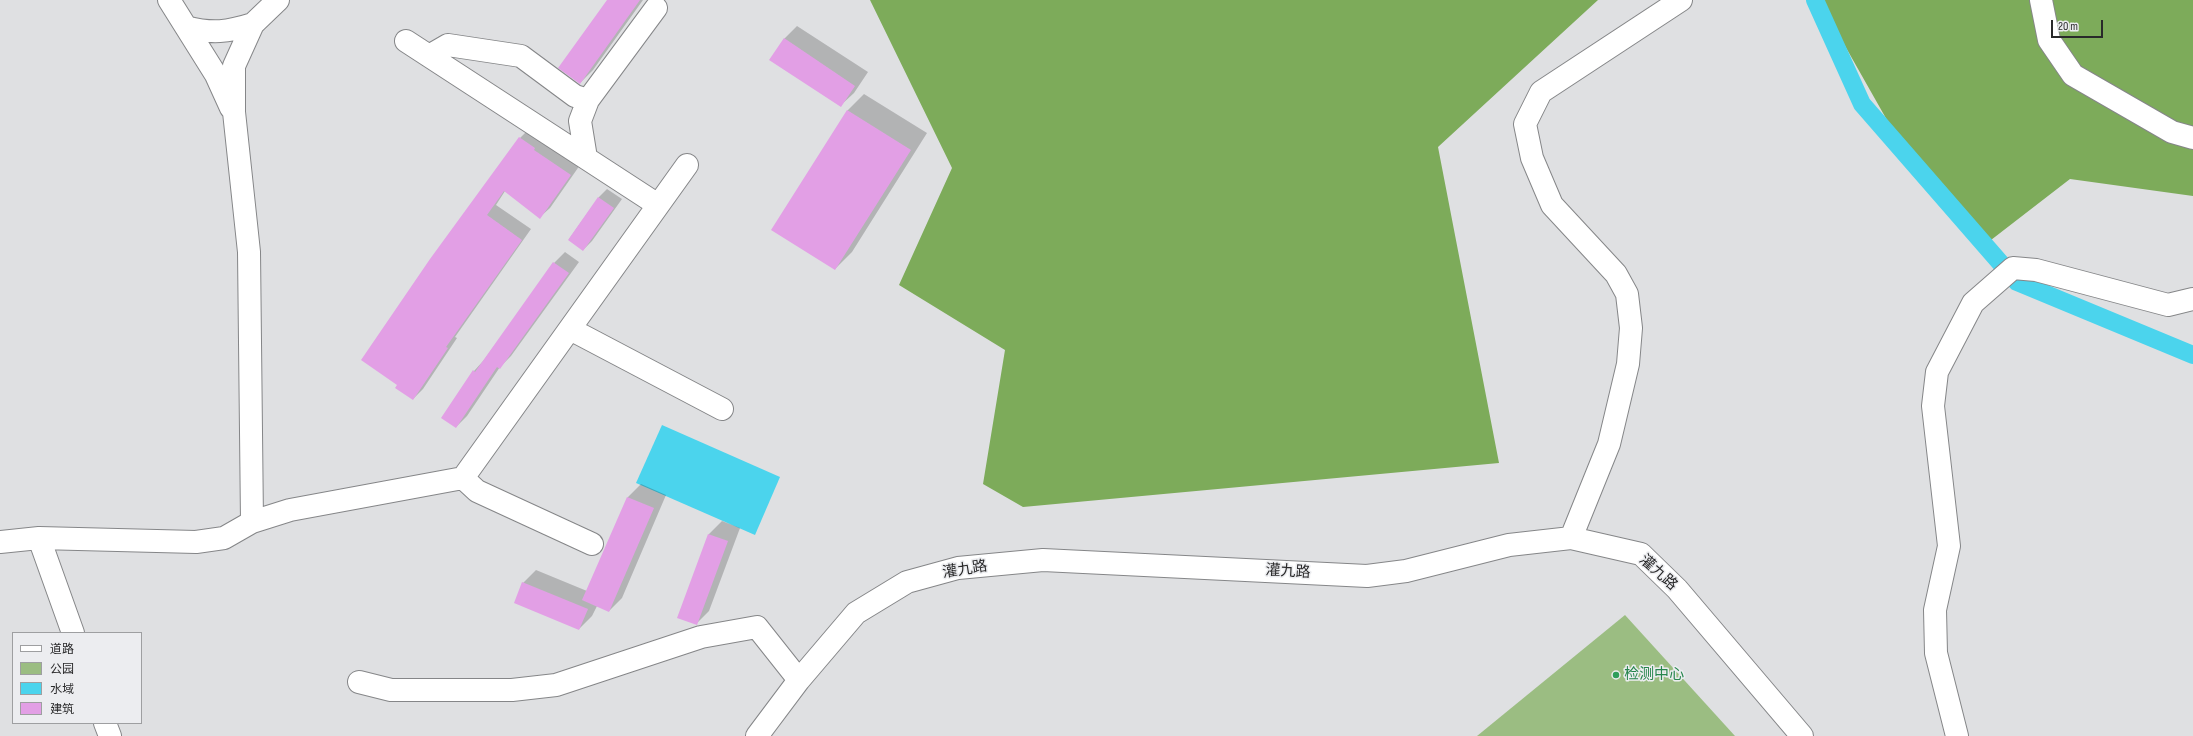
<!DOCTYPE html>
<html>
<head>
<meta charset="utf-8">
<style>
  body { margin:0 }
  #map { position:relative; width:2193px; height:736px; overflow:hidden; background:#dfe0e2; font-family:"Sofia Sans Condensed","Noto Sans SC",sans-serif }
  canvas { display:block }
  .legend { position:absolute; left:12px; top:632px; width:130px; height:92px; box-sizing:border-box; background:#ecedf0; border:1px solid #9e9fa1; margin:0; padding:5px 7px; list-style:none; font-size:12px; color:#29292a }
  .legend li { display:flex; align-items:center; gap:8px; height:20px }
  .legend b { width:20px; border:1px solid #9e9fa1 }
  .scale { position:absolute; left:2051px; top:20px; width:52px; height:18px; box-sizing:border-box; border:2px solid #29292a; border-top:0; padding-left:5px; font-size:12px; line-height:14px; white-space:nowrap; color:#29292a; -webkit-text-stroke:3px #ecedf0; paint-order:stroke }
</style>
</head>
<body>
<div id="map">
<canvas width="2193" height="736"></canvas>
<ul class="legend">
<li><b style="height:5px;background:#fff"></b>道路</li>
<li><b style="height:11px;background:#9bbd82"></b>公园</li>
<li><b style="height:11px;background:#4bd4ed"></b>水域</li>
<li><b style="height:11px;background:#e29fe5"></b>建筑</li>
</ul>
<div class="scale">20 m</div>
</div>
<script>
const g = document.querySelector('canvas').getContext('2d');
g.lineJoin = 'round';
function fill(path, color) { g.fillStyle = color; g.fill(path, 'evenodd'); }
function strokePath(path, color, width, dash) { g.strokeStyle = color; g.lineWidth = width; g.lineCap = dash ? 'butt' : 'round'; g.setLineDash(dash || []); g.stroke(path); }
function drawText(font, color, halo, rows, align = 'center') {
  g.font = font + ' "Sofia Sans Condensed","Noto Sans SC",sans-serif'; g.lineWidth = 3; g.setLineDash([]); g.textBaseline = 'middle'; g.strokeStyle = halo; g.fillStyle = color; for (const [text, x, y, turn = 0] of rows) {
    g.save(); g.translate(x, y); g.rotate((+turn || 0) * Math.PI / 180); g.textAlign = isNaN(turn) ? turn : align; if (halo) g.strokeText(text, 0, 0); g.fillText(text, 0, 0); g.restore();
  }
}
fill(new Path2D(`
  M1625 615 1735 736H1477Z`), '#9bbd82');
fill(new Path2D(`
  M870 0H1598L1438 147 1499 463 1023 507 983 484 1005 350 899 285 952 168Z
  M1819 0H2193V196L2070 179 1991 240 1896 136Z`), '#7dab5a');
fill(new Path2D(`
  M662 425 780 477 755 535 636 483Z`), '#4bd4ed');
fill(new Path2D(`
  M608 0H643L593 70 580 83Z
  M797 26 868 72 854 93 841 105 784 39Z
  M864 94 927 133 852 252 835 269 847 111Z
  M530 128 580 165 550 208 540 217 505 191 496 205 531 229 455 337 457 338 423 389 413 399 397 388 520 138Z
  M607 189 622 199 592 241 583 250 569 239 599 197Z
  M565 252 579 262 511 356 500 367 467 416 456 427 474 371 484 360 554 263Z
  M641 484 666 495 622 598 609 611 597 606 592 616 579 629 523 583 536 570 587 591 628 497Z
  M722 521 740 528 709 611 696 624 678 617 709 534Z`), '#0003');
strokePath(new Path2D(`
  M1815 0 1862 104 2017 282 2193 355`), '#4bd4ed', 18);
fill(new Path2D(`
  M607 0H640L580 84 558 68Z
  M784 38 855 86 841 107 769 60Z
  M847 110 911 150 835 270 771 230Z
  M519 137 535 148 534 150 571 175 540 219 504 191 487 215 522 240 446 347 448 348 413 400 395 388 397 385 361 360 430 259Z
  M598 197 614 208 583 251 568 240Z
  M553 262 569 273 500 369 497 367 456 428 441 418 473 370 475 372Z
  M627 497 654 508 609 612 582 600Z
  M708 534 728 541 697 625 677 618Z
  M522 582 588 609 579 630 514 603Z`), '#e29fe5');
const minor = new Path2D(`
  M169 0 216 75 231 108
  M2041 0 2049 40 2073 75 2172 132 2193 138
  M186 27C212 34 228 32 253 24
  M406 41 658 205
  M429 56 448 45 521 56 575 96 588 100
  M586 158 580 121 588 100 656 8
  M570 329 722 409
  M463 478 477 491 592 544
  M252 522 290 510 463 478 687 165
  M39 538 73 633
  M1571 538 1609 444 1628 364 1631 328 1627 294 1616 274 1552 205 1532 158 1525 124 1541 92 1681 0
  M0 542 39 538 196 542 224 538 252 522 249 252 234 112V66L253 24 278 0
  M359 682 391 690H512L556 685 701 637 757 627 799 680
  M105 723 110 736
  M757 736 799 680 856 613 907 582 958 568 1043 560 1367 576 1406 571 1509 545 1571 538 1641 554 1677 589 1802 736
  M1957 736 1936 653 1935 610 1949 546 1933 406 1937 372 1973 303 2013 268 2036 270 2168 305 2193 299`);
strokePath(minor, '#858688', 24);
strokePath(minor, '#fff', 22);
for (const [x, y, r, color] of [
  [1616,675,4,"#2e9e5b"]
]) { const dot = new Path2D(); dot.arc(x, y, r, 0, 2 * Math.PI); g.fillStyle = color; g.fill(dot); strokePath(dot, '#ecedf0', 1.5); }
drawText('15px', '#29292a', '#ecedf0', [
  ["灌九路",965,570,-9],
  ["灌九路",1288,572,3],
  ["灌九路",1658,573,42]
]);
drawText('15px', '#27864d', '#ecedf0', [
  ["检测中心",1624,675]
], 'left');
</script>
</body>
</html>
